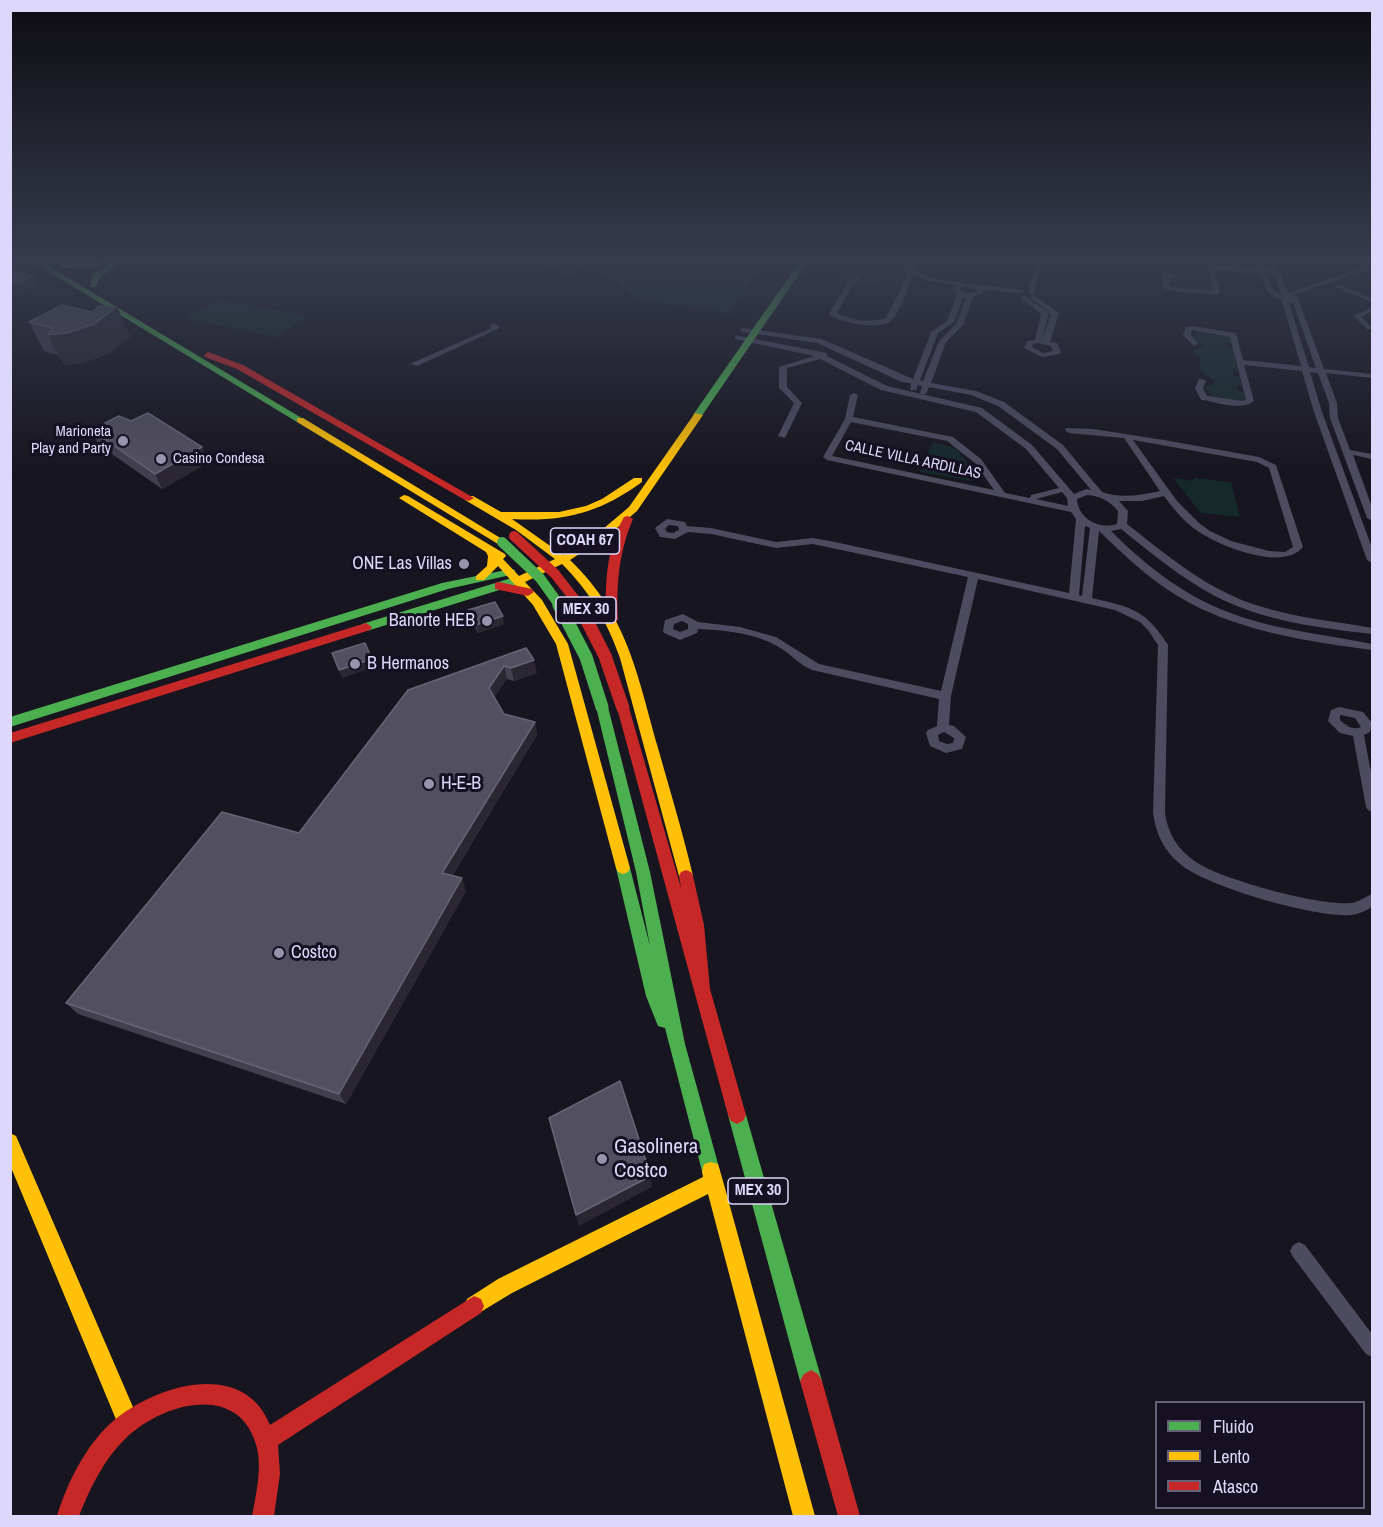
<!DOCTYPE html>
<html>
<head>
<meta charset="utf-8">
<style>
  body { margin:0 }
  #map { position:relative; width:1383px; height:1527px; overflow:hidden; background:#17151f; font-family:"Archivo Narrow",sans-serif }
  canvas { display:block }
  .frame { position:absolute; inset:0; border:12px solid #ddd8fa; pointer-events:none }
  .legend { position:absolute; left:1155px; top:1401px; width:210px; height:108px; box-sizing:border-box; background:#151123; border:2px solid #656179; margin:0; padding:8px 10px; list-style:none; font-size:18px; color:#ddd8fa }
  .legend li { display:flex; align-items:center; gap:12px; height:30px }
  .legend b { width:30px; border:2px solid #656179 }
</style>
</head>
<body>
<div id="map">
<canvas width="1383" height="1527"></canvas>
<div class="frame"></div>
<ul class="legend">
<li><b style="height:8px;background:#4caf50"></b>Fluido</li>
<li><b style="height:8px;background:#ffc107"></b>Lento</li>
<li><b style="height:8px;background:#c62828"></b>Atasco</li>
</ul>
</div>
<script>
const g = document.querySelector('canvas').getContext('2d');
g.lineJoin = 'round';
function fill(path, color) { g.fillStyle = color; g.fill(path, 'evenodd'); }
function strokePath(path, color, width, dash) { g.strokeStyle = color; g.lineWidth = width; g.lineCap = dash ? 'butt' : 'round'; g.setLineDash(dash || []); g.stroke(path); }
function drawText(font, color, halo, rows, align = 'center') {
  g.font = font + ' "Archivo Narrow",sans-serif'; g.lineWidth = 6; g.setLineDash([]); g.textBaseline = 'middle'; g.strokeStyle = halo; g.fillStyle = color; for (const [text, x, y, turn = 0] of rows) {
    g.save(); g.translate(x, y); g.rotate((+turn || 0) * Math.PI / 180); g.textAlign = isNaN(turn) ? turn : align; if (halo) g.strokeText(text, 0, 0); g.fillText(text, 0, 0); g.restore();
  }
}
fill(new Path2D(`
  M525 261H586L572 275Z
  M611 261H767L728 313 634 299 596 264Z
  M850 261H917L902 290 839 281Z
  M1168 261H1205L1212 273 1217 291 1168 286 1174 285 1175 283 1168 282V279L1178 276 1163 267 1169 268Z
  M220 299 307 316 276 337 187 319Z
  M1193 330 1230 335 1232 343H1226L1228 347 1233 348 1238 371H1233L1234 376H1240L1242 386H1236L1238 391 1244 392 1246 402 1207 397 1206 395H1211L1210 391 1202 388 1213 385 1215 381 1201 372 1199 356 1195 355 1193 350 1205 346 1191 339 1190 336H1198Z
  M933 442 955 448 981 479 971 481 920 472Z
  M1173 478 1193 481 1194 478 1231 482 1240 517 1201 513Z`), '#15292a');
fill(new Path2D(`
  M914 261H920L915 271C945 286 991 284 1023 290L1024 291 1021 293 983 290V293L973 297 963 325 946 342 931 383 976 391 1004 402 1063 445 1102 492C1121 499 1142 495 1160 491L1124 438 1069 433 1065 430 1066 428 1093 429 1164 440 1259 457 1276 465 1303 547C1282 573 1213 544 1192 527 1181 518 1172 507 1164 496L1142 501H1119L1128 511 1127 524C1168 556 1209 591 1259 606 1296 618 1335 621 1372 628V634C1320 628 1263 621 1215 596 1181 578 1151 553 1121 529L1111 531C1145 565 1183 595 1228 612 1274 630 1324 634 1372 644V650C1311 642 1243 632 1188 602 1154 584 1126 557 1099 531L1092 598C1131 607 1146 610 1168 645L1165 813C1168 834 1178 850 1196 862 1223 880 1319 906 1351 903 1359 902 1365 897 1372 894V907C1366 911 1358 914 1351 915 1316 918 1207 887 1180 864 1164 851 1156 834 1153 813L1158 645 1148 630 1140 622 1115 610 978 579 951 696 949 725 954 726 966 737 962 749 946 753 930 746 926 733 928 730 937 726 939 699 812 670C798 664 790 653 777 646 754 633 724 630 698 629L697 633 680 640 664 633 663 631 665 620 683 614 698 622 740 627 776 637 819 664 941 691 968 577 813 544 776 548 711 534 688 532 675 539 660 537 655 528 667 519 685 522 687 526 711 528 776 542 813 538 835 542 1069 593 1076 519 1071 512 827 460 823 457 845 419 850 395 854 393 858 395 853 417 953 437 981 459 1005 493 1030 498 1031 495 1059 488 1026 449 976 412 881 390 820 359 787 368V387L802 403 785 438 778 436 794 403 779 388V367L814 356 735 339V335L827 353V356L887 386 982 408 1032 445 1074 494 1086 489 1091 490 1057 449 998 406 971 395 929 387 926 394H920L922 386 918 385 916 390H910L911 383 902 382 817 343 743 332 739 330 743 328 822 339 913 379 931 332 947 321 957 294 951 289 956 285 924 280 913 275C908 288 901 309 893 319 882 332 841 323 829 314L848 282 858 276 861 278 853 284 837 313C852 321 870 323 886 318ZM964 286 976 289 977 291 967 294 959 289ZM963 297 966 298 956 324 939 341 923 381 920 380 938 333 954 322ZM851 422 947 441 975 463 994 490 832 456ZM1133 440 1257 462 1269 468 1293 547 1285 552 1269 551 1231 541 1210 531 1199 523 1177 501ZM1062 492 1067 498 1068 506 1036 499ZM1087 495C1100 496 1110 501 1118 511L1117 524C1100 530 1078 519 1077 499ZM669 525 678 526 679 530 673 533 667 532 665 529ZM1085 526 1090 528 1082 596 1079 595ZM682 621 688 624V629L680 632 673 629 674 624ZM944 732 954 738 953 743 947 744 939 741 938 735Z
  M1037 261H1043L1034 292 1031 294 1028 292Z
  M1206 261H1212L1214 266 1258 269 1255 261H1261L1265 269 1272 270 1269 261H1275L1288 293 1372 264V268L1294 295 1300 299 1299 301 1324 369 1372 374V378L1326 373 1337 403 1338 418 1350 450 1372 454V459L1353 455 1372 507V521L1367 518 1330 418 1329 403 1318 373 1310 372 1322 412 1372 548V563L1367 560 1314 412 1302 371 1244 365 1254 401C1241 411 1219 403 1204 400H1201L1195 388 1199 379H1202L1206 381 1203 388 1207 396 1243 401 1246 400 1230 337 1192 330 1191 335 1198 344 1194 346 1183 335 1186 327 1193 326 1236 333 1243 360 1301 366 1282 301 1268 292 1259 273 1215 270 1220 293 1217 295 1170 291 1163 287 1162 277 1159 275 1168 271 1178 276 1169 279V286L1171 287 1213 291ZM1266 273 1274 274 1282 295 1273 290ZM1289 303H1293L1316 368 1309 367Z
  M1338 284 1372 298V302L1336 287 1335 286Z
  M1033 295 1059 313 1050 342 1057 343 1061 352 1060 354 1042 357 1024 348 1027 341 1035 340 1041 314 1021 298V296H1025L1049 313 1042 340 1051 314 1031 298V296ZM1038 343 1051 346 1053 351 1043 353 1032 347 1033 344Z
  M1372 307V311L1362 317 1372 328 1368 330 1354 316Z
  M490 324H496L500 328 417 366 410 364 491 328Z
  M1339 707 1363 712 1372 723 1370 732 1364 735 1372 778V812L1368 810 1366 807 1353 736 1340 733 1328 721 1331 710ZM1340 715 1355 718 1361 727C1352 731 1346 725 1340 720Z
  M1299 1242 1305 1245 1372 1334V1357L1366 1354 1293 1257 1290 1251 1293 1245Z`), '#4d4b5f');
fill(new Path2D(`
  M31 261H40L305 420 297 422Z
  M115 261H124L99 278 96 287H90L92 275Z
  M800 261H808L701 417H695L693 415Z
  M511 569 515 570V574L448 589 10 727V717L442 583Z
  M518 576 522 577V583L370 630 366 631 360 627 362 624Z
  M602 702 608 707 650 872 685 1044 720 1171 718 1178 711 1180 704 1178 702 1171 665 1028 658 1026 646 996 616 868 618 864 623 862 628 864 630 868 650 946 636 872 596 707Z
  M737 1106 743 1109 746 1115 822 1381 818 1388 811 1392 804 1388 800 1381 728 1115 731 1109Z`), '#4caf50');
fill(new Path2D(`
  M110 261 94 267 63 268 59 266 63 264Z
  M695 413 703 415 637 511 611 533 570 560C628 616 637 674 658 748 670 791 683 833 693 876L691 880 686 882 681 880 679 876 620 658C607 621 590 592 562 564L525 582 542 600 568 644 630 868 628 872 623 874 618 872 616 868 556 644 533 605 498 566 484 580H476V576L487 566 488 556 486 552 399 498 404 495 408 496 505 554 506 556 503 559 519 576 555 559 516 530 465 500V496H473L501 512H559L586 506 602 499 634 478H642V482C599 513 565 522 512 519L563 555 603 529 629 507Z
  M297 418H303L507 542 502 545 498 544 297 422Z
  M10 1133 16 1136 139 1421 136 1429 128 1432 120 1429 10 1165Z
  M711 1162 718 1164 723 1181 815 1516H793L708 1194 512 1293 474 1316 467 1313 464 1306 467 1299 498 1279 703 1177 702 1171 704 1164Z`), '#ffc107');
fill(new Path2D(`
  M208 352 243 365 474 498 469 501 465 500 237 369 205 357 204 355Z
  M628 516 633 519C619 552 616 584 618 620L612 624 606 620C605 585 606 548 624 517Z
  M499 582 532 589 534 592 528 596 495 589V583Z
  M366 623 372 627 370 630 10 743V733Z
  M623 703 629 708 681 888 679 876 681 872 686 870 691 872 693 876 704 925 710 989 746 1115 743 1121 737 1124 731 1121 728 1115 617 708Z
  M474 1296 481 1299 484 1306 481 1313 278 1445 280 1474 274 1516H252C256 1495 262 1469 257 1448 240 1381 163 1403 126 1438 104 1459 90 1488 79 1516H57C67 1483 86 1445 112 1422 153 1386 243 1357 270 1425Z
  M811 1370 818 1374 822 1381 860 1516H838L800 1381 804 1374Z`), '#c62828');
strokePath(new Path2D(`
  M502 542 540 578 560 606`), '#4caf50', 10);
strokePath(new Path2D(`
  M559 605 586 657 602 707`), '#4caf50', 13);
strokePath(new Path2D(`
  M514 536 555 574 580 606`), '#c62828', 10);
strokePath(new Path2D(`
  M579 605 605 656 623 708`), '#c62828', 13);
fill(new Path2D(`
  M117 307 130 337 108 354 82 363 64 365 58 355 44 351 29 322Z
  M131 421 202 447 209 462 162 489 99 445 91 430Z
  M468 610 504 624 478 633 470 618Z
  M526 648 537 673 514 681 507 679 494 697 504 714 535 722 537 735 452 876 466 891 346 1104 78 1014 66 1003 299 833Z`), '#423f4e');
fill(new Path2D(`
  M33 276 39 286 10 299V286Z
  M117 307 130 337 108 354 82 363 64 365 48 335Z
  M202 447 209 462 162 489 155 474Z
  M503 616 504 624 478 633 476 625Z
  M372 659 374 667 342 678 339 670Z
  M534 660 537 673 514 681 511 668Z
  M504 666 507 679 492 701 489 688Z
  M535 722 537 735 446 885 442 873Z
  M462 878 466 891 346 1104 339 1094Z
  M651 1176 652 1187 579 1226 576 1215Z`), '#2a2733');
const building = new Path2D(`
  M10 270 33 276 10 286Z
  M62 305 91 312 100 306 117 307 94 324 67 333 48 335 53 328 29 322Z
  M148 413 202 447 155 474 91 430 119 416 131 421Z
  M495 602 503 616 476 625 468 610Z
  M365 643 372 659 339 670 332 653Z
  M526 648 534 660 511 668 504 666 489 688 504 714 535 722 442 873 462 878 339 1094 66 1003 222 812 299 833 408 690Z
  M620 1081 651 1176 576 1215 549 1118Z`);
fill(building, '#524f60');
strokePath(building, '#686478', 1.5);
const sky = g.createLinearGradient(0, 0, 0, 475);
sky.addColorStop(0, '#0d0c11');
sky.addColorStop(0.55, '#363b4d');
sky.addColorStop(1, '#363b4d00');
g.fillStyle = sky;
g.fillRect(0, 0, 1383, 475);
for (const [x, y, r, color] of [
  [123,441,6,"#9894ad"],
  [161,459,6,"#9894ad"],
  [464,564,6,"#9894ad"],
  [487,621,6,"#9894ad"],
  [355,664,6,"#9894ad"],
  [429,784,6,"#9894ad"],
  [279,953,6,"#9894ad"],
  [602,1159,6,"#9894ad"]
]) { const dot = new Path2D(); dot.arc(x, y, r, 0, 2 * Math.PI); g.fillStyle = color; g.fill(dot); strokePath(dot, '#151123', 2); }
drawText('15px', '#ddd8fa', '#151123', [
  ["Marioneta",111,432],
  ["Play and Party",111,449],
  ["Casino Condesa",173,459,"left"]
], 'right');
drawText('15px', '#ddd8fa', '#151123', [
  ["CALLE VILLA ARDILLAS",913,460,12]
]);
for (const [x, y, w] of [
  [585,541,69],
  [586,610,60],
  [758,1191,60]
]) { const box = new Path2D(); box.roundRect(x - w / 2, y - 13, w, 26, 4.5); g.fillStyle = '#151123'; g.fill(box); strokePath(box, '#ddd8fa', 1.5); }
drawText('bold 16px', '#ddd8fa', null, [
  ["COAH 67",585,541],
  ["MEX 30",586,610],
  ["MEX 30",758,1191]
]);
drawText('18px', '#ddd8fa', '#151123', [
  ["ONE Las Villas",452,564,"right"],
  ["Banorte HEB",475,621,"right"],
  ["B Hermanos",367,664],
  ["H-E-B",441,784],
  ["Costco",291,953]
], 'left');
drawText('21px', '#ddd8fa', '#151123', [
  ["Gasolinera",614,1147],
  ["Costco",614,1171]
], 'left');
</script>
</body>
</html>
